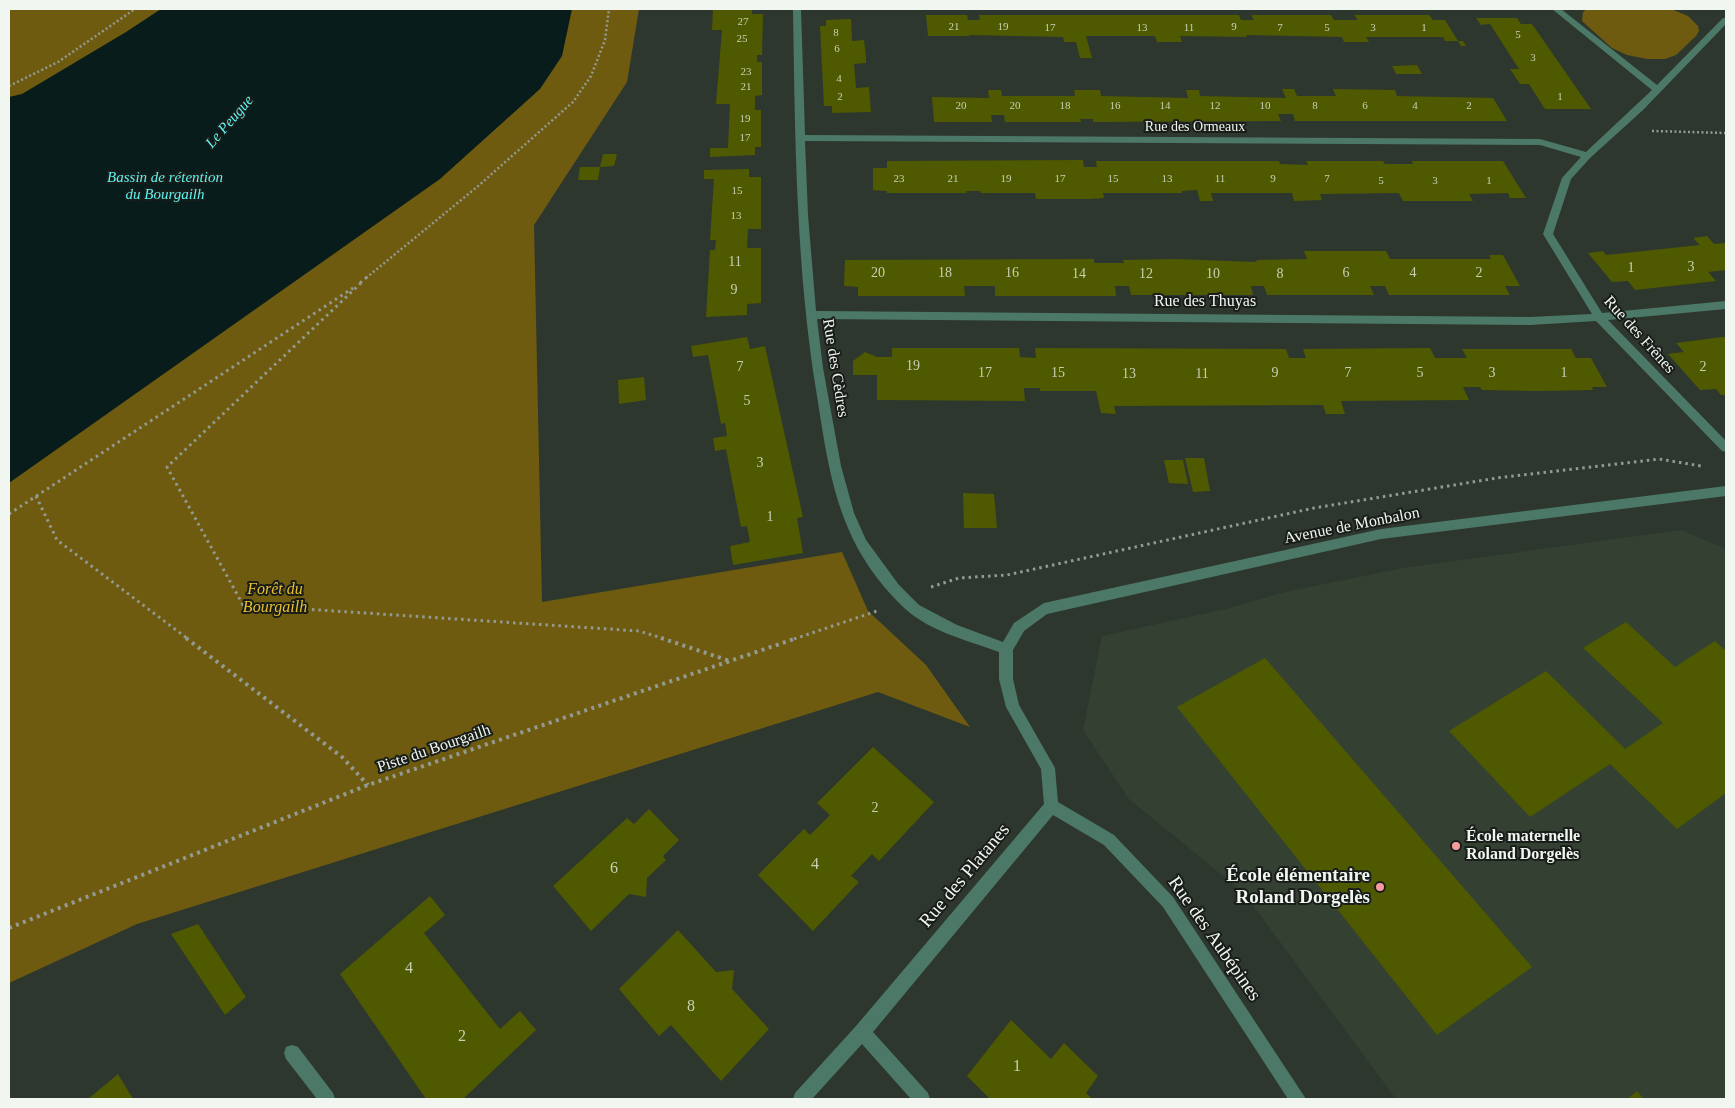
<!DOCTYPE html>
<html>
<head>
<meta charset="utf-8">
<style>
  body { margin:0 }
  #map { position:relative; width:1735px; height:1108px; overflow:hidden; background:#2e372e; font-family:Georgia,serif }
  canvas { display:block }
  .frame { position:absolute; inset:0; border:10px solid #f1f7f0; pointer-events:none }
</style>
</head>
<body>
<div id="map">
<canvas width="1735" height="1108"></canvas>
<div class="frame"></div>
</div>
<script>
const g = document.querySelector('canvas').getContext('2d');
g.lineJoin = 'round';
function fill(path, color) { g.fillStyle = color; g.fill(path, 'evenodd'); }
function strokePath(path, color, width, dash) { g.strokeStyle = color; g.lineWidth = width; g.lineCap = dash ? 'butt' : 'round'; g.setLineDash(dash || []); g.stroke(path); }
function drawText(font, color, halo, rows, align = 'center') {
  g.font = font + ' Georgia,serif'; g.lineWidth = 4; g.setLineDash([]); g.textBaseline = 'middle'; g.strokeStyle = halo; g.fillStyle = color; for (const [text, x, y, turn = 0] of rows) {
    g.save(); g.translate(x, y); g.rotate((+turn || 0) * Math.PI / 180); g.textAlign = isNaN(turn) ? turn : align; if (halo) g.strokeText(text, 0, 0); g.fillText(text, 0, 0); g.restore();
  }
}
fill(new Path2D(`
  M1681 530 1726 549V1099H1396L1244 893 1129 799 1083 730 1102 636 1226 609 1285 592 1403 568Z`), '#344132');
fill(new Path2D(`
  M9 9H639L627 82 534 225 542 602 842 552 868 611 926 665 970 727 878 692 137 924 9 983Z
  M1587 9H1671L1688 16 1698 26 1699 31 1696 36 1676 55 1665 59H1647L1627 55 1612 48 1582 21 1583 12Z`), '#6f5b10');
fill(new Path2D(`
  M161 9H572L562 56 540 89 440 179 9 483V97L22 94 126 32Z`), '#081c1b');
fill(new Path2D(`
  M713 9H752V14H763L762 55H757V62H762V95L755 96V110H761V147H755V155L710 157V148H728L730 104H716L722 30H712Z
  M926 15H967L968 20H980L979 15H1239L1241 20H1254L1251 15H1331L1334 20H1358L1354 15H1429L1433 20H1445L1458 41H1463L1466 46H1461L1458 41H1445L1443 37H1366L1369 42H1344L1342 37 1246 35 1247 37 1180 36 1182 42H1157L1155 36H1086L1092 58H1080L1076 42H1064L1063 37 969 35V36H928Z
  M1476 18H1517L1521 24H1532L1591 109H1545L1529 84H1520L1510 69H1519L1490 24 1481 25Z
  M851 19 852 41 864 40 866 57V63L854 64 856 88 869 87 871 112 832 113V106H824L820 26H826V20Z
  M1417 65 1422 74H1396L1392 66Z
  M1282 89H1294L1297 96H1336L1333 89 1395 90 1397 96 1493 98 1507 121H1295L1293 114H1278L1281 121 1093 122V119H1080L1081 122H1005L1004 115H991L992 122H934L932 97 989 98 988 90H1001L1002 96H1075L1074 90H1100L1101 96 1188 98 1186 90H1199L1200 96 1286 98Z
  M603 154H617L614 166 600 167 598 180H578L580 167H600Z
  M1083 160 1084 167H1097L1096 161H1279L1280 164 1308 165 1306 161H1383L1385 164H1413L1412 161H1503L1526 198H1510L1508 193 1469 194 1473 201H1403L1399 193 1320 194 1322 200 1294 201 1292 193H1211L1213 201H1200L1197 190 1182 191V193H1103L1104 198 1090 199H1036L1035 193H981L980 191H966L967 193H887V191L873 190V168H887V161Z
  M749 169V177H761V229H748L747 248H761V303L747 304V315L706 317 710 250H715L716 240H710L714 179H704V170Z
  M1707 236 1714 244 1726 243V270L1708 272 1716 281 1635 290 1628 281 1612 282 1588 253 1603 251 1606 255 1700 245 1693 238Z
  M1304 251H1386L1390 259H1491L1489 255H1503L1520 286H1505L1510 295H1389L1385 286H1370L1374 295H1267L1264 286H1251L1253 295H1131L1129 286H1115L1116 296H995V286H964L965 296H858V287L844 286 845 260 1094 259V263H1124L1123 260 1175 259 1257 262 1256 260 1307 259Z
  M747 337 750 349 765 346 803 517 797 518 803 553 733 565 730 546 750 542 747 526 741 527 726 449 715 451 713 438 727 436 725 423 721 424 708 355 693 357 691 346Z
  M1722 337H1726V395H1721L1716 389 1700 390 1668 354 1684 352 1676 343Z
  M892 348H1019L1020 357 1036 358 1035 348 1286 349 1289 358H1306L1303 349 1430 348 1435 358H1467L1462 349H1571L1576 358H1591L1607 387H1592L1593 390 1537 391 1482 390 1480 387H1463L1469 400 1341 401 1345 414H1326L1323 405 1114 406 1116 414 1101 413 1096 391H1040V388H1024L1025 401 877 400V375H853V361L865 352 877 357H892Z
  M644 377 646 400 619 404 618 380Z
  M1185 458H1204L1210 491 1193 492Z
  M1164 460H1183L1188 484 1169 483Z
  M963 493 994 494 997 528H964Z
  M1626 622 1675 667 1715 641 1726 651V793L1677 829 1610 764 1530 817 1449 731 1546 671 1625 749 1663 723 1583 648Z
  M1265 658 1532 967 1437 1035 1177 707Z
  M873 747 934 802 879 861 872 854 851 876 859 882 813 931 758 875 804 829 810 835 830 815 817 803Z
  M649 809 679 840 663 856 666 860 647 878 646 897 629 894 591 931 553 886 627 818 634 824Z
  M430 896 445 915 424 933 500 1029 520 1011 536 1030 463 1099H426L340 974Z
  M198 924 246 997 225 1015 171 934Z
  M678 930 716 972 734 970 732 989 769 1029 721 1081 671 1025 659 1036 619 989Z
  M1011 1020 1051 1059 1064 1043 1098 1076 1086 1093 1092 1099H990L967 1076Z
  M118 1074 133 1099H88Z
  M1637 1091 1644 1099H1627Z`), '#4f5900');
strokePath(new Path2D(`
  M9 86 58 62 135 9
  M1652 131 1726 133
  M366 278 477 187 573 102 591 76 605 40 609 9`), '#929a92', 2.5, [2, 2.5]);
strokePath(new Path2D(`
  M360 283 367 277
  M361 283 167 467 243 605 639 631 665 639
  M36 496 57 540 188 639
  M9 514 353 288
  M931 587 959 578 1007 575 1314 508 1497 478 1659 459 1701 466
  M794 639 877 611`), '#929a92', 3, [2.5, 4]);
strokePath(new Path2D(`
  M186 638 342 757 368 785
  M661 638 730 661
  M9 928 368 785 797 638`), '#929a92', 4, [3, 4.5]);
fill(new Path2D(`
  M793 9H801L805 135 1540 139 1586 152 1652 90 1552 9H1561L1657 85 1723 18H1726V24L1643 110 1590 158 1571 179 1553 234 1602 313 1726 301V309L1608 320 1726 441V452L1722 451 1596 321 1530 325 817 319 823 368 841 466 854 513 866 540 899 585 919 605 957 625 1003 642 1014 623 1044 603 1381 529 1726 486V496L1381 539 1047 614 1024 631 1013 650V679L1019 705 1055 768 1058 802 1114 835 1173 897 1306 1099H1288L1163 907 1104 845 1053 815 873 1032 928 1093 930 1099H911L862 1044 812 1099H793L795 1093 856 1026 1044 804 1041 769 1006 707 999 679V652C966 640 924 630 899 603 878 582 859 555 848 528 830 486 824 440 817 396 796 269 795 139 793 9ZM805 141 1540 145 1581 157 1562 178 1543 234 1592 314 1530 317 816 311 808 215Z
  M292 1045 298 1047 333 1093 335 1099H317L286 1059 284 1053 286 1047Z`), '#4c7967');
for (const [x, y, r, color] of [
  [1456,846,5,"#f59b9e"],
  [1380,887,5,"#f59b9e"]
]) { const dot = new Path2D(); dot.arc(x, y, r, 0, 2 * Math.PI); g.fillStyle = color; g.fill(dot); strokePath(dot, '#191d19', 2); }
drawText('11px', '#c8d0b4', null, [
  ["27",743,22],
  ["21",954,27],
  ["19",1003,27],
  ["9",1234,27],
  ["17",1050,28],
  ["13",1142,28],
  ["11",1189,28],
  ["7",1280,28],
  ["5",1327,28],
  ["3",1373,28],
  ["1",1424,28],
  ["8",836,33],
  ["5",1518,35],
  ["25",742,39],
  ["6",837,49],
  ["3",1533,58],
  ["23",746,72],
  ["4",839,79],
  ["21",746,87],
  ["2",840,97],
  ["1",1560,97],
  ["20",961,106],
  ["20",1015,106],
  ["18",1065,106],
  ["16",1115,106],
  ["14",1165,106],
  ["12",1215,106],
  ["10",1265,106],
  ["8",1315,106],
  ["6",1365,106],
  ["4",1415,106],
  ["2",1469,106],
  ["19",745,119],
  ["17",745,138],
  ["23",899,179],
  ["21",953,179],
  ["19",1006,179],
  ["17",1060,179],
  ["15",1113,179],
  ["13",1167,179],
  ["11",1220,179],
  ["9",1273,179],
  ["7",1327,179],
  ["5",1381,181],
  ["3",1435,181],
  ["1",1489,181],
  ["15",737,191],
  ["13",736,216]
]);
drawText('14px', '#f1f7f0', '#191d19', [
  ["Rue des Ormeaux",1195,127]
]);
drawText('14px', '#c8d0b4', null, [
  ["11",735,262],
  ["3",1691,267],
  ["1",1631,268],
  ["20",878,273],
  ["18",945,273],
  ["16",1012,273],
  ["6",1346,273],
  ["4",1413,273],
  ["2",1479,273],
  ["14",1079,274],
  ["12",1146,274],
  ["10",1213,274],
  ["8",1280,274],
  ["9",734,290],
  ["19",913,366],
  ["7",740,367],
  ["2",1703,367],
  ["17",985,373],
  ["15",1058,373],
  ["9",1275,373],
  ["7",1348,373],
  ["5",1420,373],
  ["3",1492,373],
  ["1",1564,373],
  ["13",1129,374],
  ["11",1202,374],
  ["5",747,401],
  ["3",760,463],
  ["1",770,517],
  ["2",875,808]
]);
drawText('italic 15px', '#5ef4f1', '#191d19', [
  ["Le Peugue",230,122,-49],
  ["Bassin de rétention",165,178],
  ["du Bourgailh",165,195]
]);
drawText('16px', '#f1f7f0', '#191d19', [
  ["Rue des Thuyas",1205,302],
  ["Rue des Frênes",1639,335,48],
  ["Rue des Cèdres",835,368,81],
  ["Avenue de Monbalon",1352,526,-11],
  ["Piste du Bourgailh",434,749,-19]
]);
drawText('italic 16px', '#e9c02b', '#191d19', [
  ["Forêt du",275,590],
  ["Bourgailh",275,608]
]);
drawText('bold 16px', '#f1f7f0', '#191d19', [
  ["École maternelle",1466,837],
  ["Roland Dorgelès",1466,855]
], 'left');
drawText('16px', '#c8d0b4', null, [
  ["4",815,865],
  ["6",614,869],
  ["4",409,969],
  ["8",691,1007],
  ["2",462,1037],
  ["1",1017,1067]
]);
drawText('19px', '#f1f7f0', '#191d19', [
  ["Rue des Platanes",965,876,-50],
  ["Rue des Aubépines",1214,939,55]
]);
drawText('bold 19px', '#f1f7f0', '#191d19', [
  ["École élémentaire",1370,876],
  ["Roland Dorgelès",1370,898]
], 'right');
</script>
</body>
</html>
